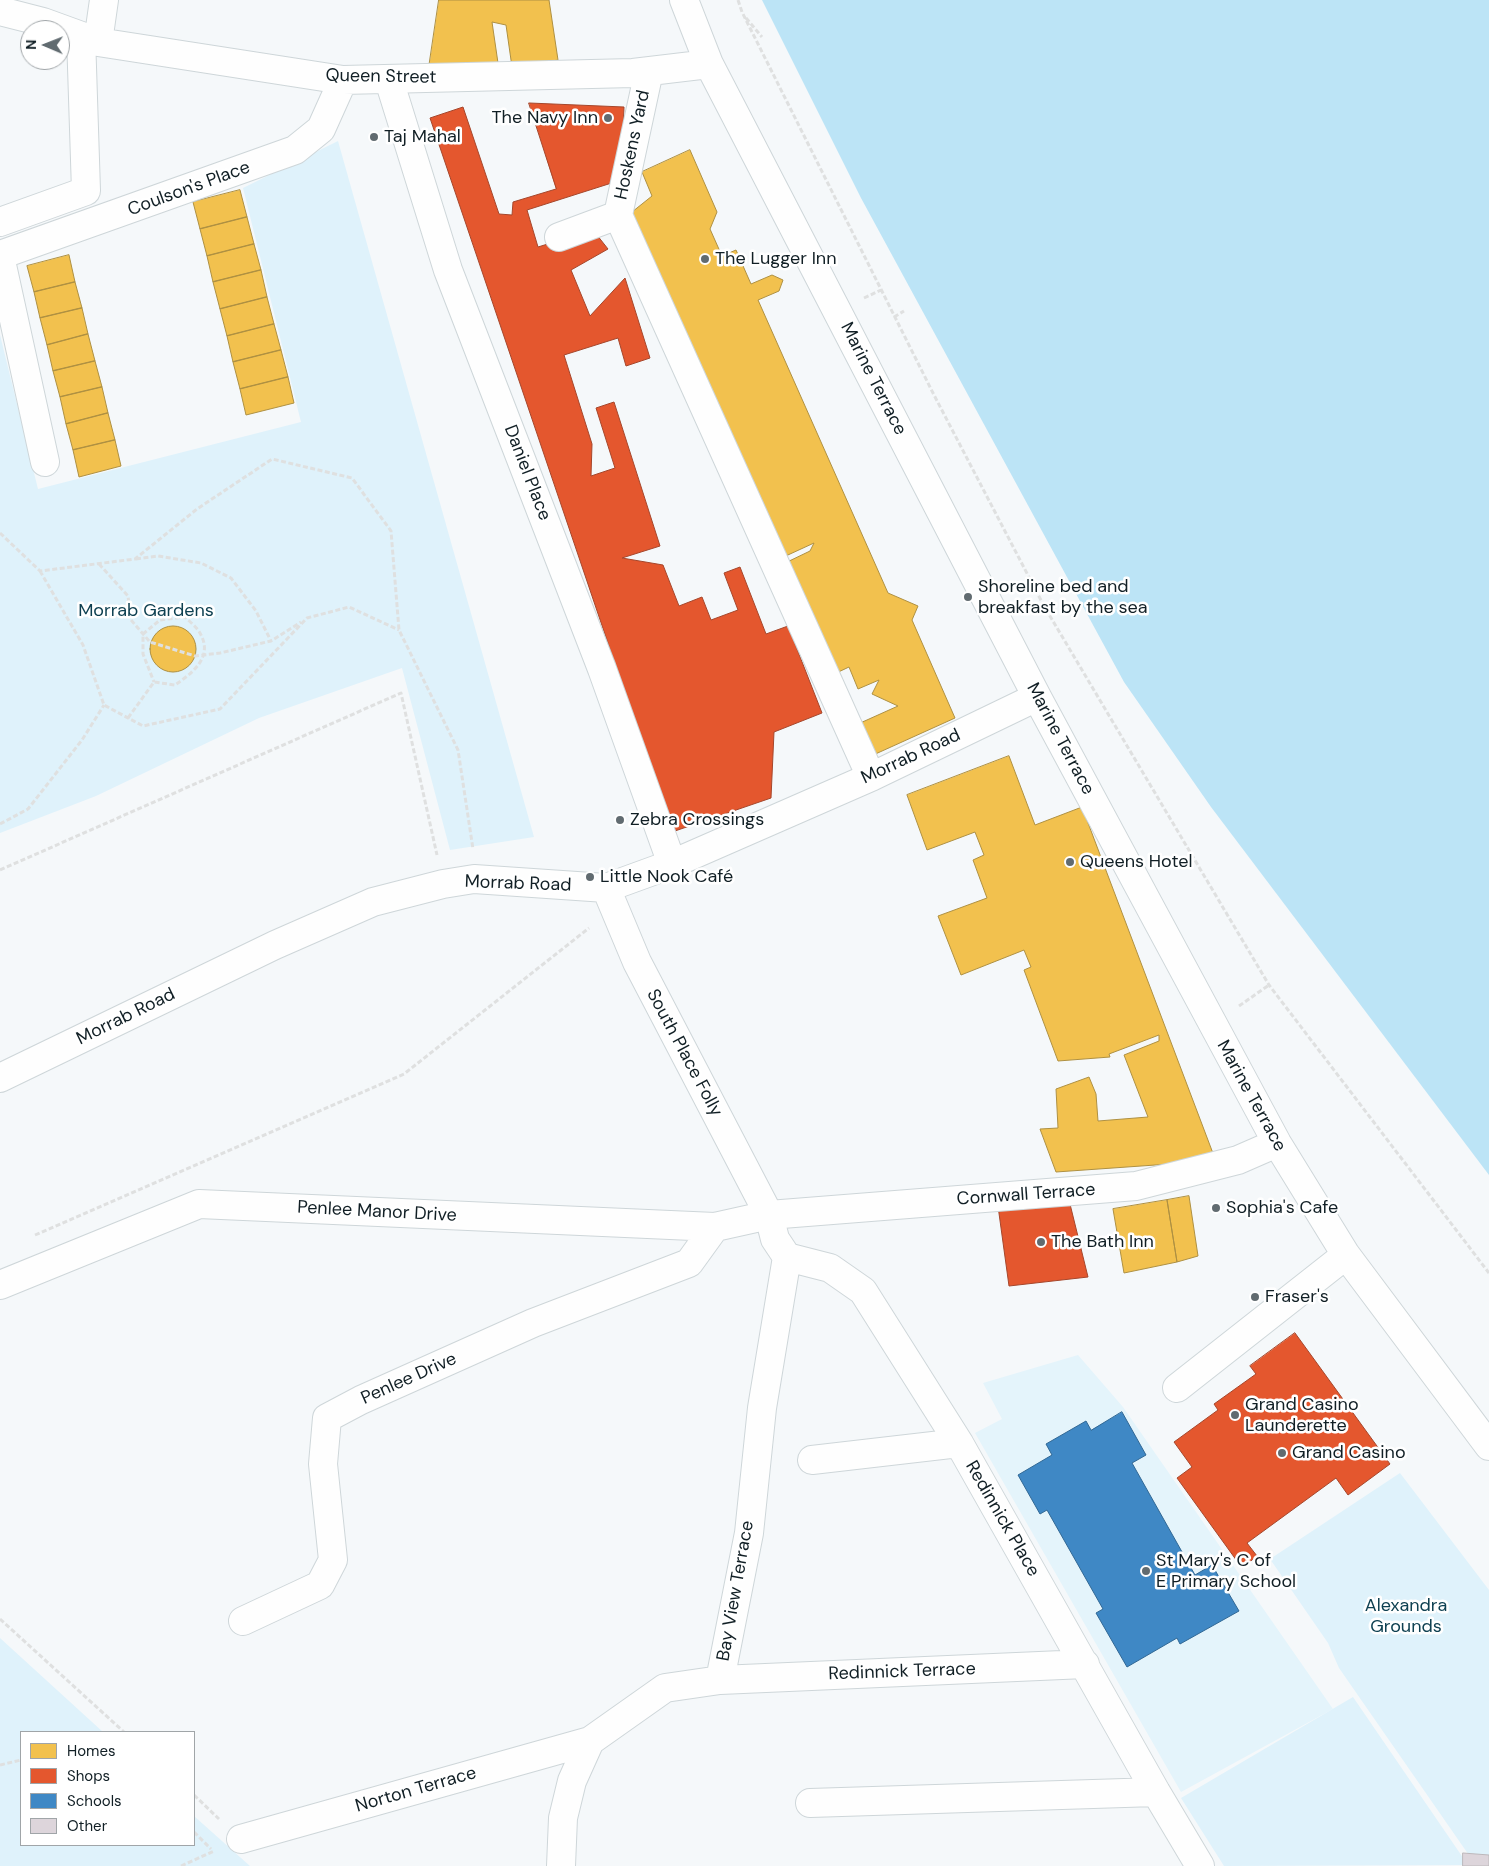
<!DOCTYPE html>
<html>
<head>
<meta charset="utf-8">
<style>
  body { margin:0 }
  #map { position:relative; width:1489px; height:1866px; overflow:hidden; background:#f5f8fa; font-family:"DM Sans",sans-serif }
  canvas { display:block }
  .legend { position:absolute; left:20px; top:1731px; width:175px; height:115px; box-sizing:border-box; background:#fff; border:1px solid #a0a5a8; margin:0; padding:6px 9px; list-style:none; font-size:15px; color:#111f25 }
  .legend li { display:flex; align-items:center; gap:10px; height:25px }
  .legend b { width:25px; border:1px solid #a0a5a8 }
  .north { position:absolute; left:20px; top:20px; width:50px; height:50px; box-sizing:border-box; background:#fff; border:1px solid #a0a5a8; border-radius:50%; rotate:271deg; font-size:14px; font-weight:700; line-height:20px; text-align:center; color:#111f25 }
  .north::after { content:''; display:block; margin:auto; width:18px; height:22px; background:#616b70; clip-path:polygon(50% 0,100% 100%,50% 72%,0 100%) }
</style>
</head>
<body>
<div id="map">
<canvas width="1489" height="1866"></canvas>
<ul class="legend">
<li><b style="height:14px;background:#f2c14e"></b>Homes</li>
<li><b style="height:14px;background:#e4572e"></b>Shops</li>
<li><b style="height:14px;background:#3f88c5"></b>Schools</li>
<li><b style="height:14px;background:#ddd5db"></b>Other</li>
</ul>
<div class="north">N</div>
</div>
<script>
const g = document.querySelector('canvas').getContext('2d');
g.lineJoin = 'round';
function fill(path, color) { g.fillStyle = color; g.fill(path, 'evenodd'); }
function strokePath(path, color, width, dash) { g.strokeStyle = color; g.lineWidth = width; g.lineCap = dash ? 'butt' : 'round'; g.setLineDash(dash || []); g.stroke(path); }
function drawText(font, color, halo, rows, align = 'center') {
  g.font = font + ' "DM Sans",sans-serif'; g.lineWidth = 5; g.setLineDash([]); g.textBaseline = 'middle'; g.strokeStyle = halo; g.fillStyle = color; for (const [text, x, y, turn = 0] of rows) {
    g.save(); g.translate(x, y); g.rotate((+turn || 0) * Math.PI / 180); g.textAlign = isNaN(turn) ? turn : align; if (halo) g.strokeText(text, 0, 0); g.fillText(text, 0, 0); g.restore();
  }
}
fill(new Path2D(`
  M1078 1355 1123 1407 1333 1709 1181 1792 975 1433 1002 1419 983 1383Z`), '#e4f4fb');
fill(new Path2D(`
  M338 141 534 837 450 850 402 668 259 718 96 796 0 833V335L38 489 301 422 243 188Z
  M1400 1473 1489 1590V1866L1473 1861 1339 1668 1328 1643 1270 1559Z
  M0 1638 103 1732H21V1845H194V1816L250 1866H0Z
  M1353 1697 1468 1865 1224 1866 1181 1798Z`), '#dff2fb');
fill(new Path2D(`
  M762 0H1489V1175L1211 807 1124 682 861 198Z`), '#bce4f6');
const homes = new Path2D(`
  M439 0H549L558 60 512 67 506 25 492 22 498 63 428 74Z
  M690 150 717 212 710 229 722 256 736 250 751 284 772 275 783 280 779 291 758 300 888 593 918 606 912 620 955 718 871 756 858 724 898 706 872 694 879 680 858 689 849 667 832 675 783 564 810 551 814 543 777 560 627 216 652 196 642 172Z
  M240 190 247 217 200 229 193 202Z
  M247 217 254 244 207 256 200 229Z
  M254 244 261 270 213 282 207 256Z
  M69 255 75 282 34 292 27 266Z
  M261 270 267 297 220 309 213 282Z
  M75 282 82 308 40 318 34 292Z
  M267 297 274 324 227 336 220 309Z
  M82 308 88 334 47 345 40 318Z
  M274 324 281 350 233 362 227 336Z
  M88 334 95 361 53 371 47 345Z
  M281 350 288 377 240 389 233 362Z
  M95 361 102 387 60 397 53 371Z
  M288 377 294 403 246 415 240 389Z
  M102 387 108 413 66 424 60 397Z
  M108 413 115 440 73 450 66 424Z
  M115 440 121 466 79 477 73 450Z
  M150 649a23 23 0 1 1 46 0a23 23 0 1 1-46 0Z
  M1009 756 1035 825 1082 807 1214 1156 1198 1162 1056 1172 1040 1129 1058 1128 1056 1089 1089 1077 1096 1094 1098 1121 1148 1117 1124 1055 1159 1041V1035L1109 1054 1110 1057 1058 1061 1024 970 1031 967 1024 950 961 975 938 916 987 898 973 860 984 855 975 832 927 850 907 795Z
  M1189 1196 1198 1256 1177 1262 1167 1200Z
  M1167 1200 1177 1262 1124 1273 1113 1209Z`);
fill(homes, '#f2c14e');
strokePath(homes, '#ae9042', 1);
const shops = new Path2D(`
  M529 103 624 107 621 180 527 210 538 247 593 230 608 249 571 270 590 316 625 278 650 358 626 366 618 338 564 355 592 444 591 476 615 468 596 408 614 402 660 546 622 558 663 565 679 606 702 597 711 620 738 610 724 573 740 567 766 634 788 626 822 713 774 732 771 798 672 832 430 118 463 107 499 214 512 215 513 202 556 189Z
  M1070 1204 1088 1277 1009 1286 998 1206Z
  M1295 1333 1390 1464 1348 1495 1336 1478 1247 1543 1257 1556 1242 1568 1177 1478 1192 1467 1174 1442 1218 1410 1214 1404 1256 1374 1250 1366Z`);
fill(shops, '#e4572e');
strokePath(shops, '#a5462b', 1);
const schools = new Path2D(`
  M1122 1412 1146 1455 1132 1463 1195 1575 1212 1565 1239 1611 1180 1644 1177 1638 1127 1667 1096 1613 1103 1609 1047 1510 1040 1514 1018 1475 1052 1455 1046 1444 1086 1421 1091 1430Z`);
fill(schools, '#3f88c5');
strokePath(schools, '#316895', 1);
const building = new Path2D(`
  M1463 1853 1489 1855V1866H1463Z`);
fill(building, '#ddd5db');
strokePath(building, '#bcb8bb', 1);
const minor = new Path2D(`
  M684 0 709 64 1037 697 1277 1143 1346 1255 1489 1446
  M0 11 43 22 98 42 343 80 633 73 709 64
  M98 42 104 0
  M389 80 448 270 602 669 672 864
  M618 215 871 777
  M0 222 86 191 81 36
  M559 237 618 215 649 71
  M0 255 295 150 321 129 343 80
  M0 256 45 462
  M606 888 637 962 769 1215 775 1239 787 1257 830 1268 863 1291 959 1443 1156 1792 1200 1866
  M0 1078 275 945 373 902 443 884 474 879 606 888 672 864 871 777 1037 697
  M0 1285 199 1204 715 1227 769 1215 1136 1186 1238 1160 1277 1143
  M1177 1388 1346 1255
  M812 1460 959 1443
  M243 1621 320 1585 333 1560 323 1464 327 1418 361 1400 533 1323 689 1263 715 1227
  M720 1680 1085 1664
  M810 1803 1156 1792
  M241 1839 590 1741
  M561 1866 563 1818 572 1781 590 1741 665 1688 720 1680 749 1533 762 1408 787 1257`);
strokePath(minor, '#ced6d9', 30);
strokePath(new Path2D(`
  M738 0 742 12 934 395 1044 606 1269 985 1489 1273
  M746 18 762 37
  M864 298 881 290
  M894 317 904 311
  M0 533 40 571 135 559 197 509 272 459 352 478 391 531 399 630 458 750 473 849
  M136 559 158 556 201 563 231 578 256 611 271 641
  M99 564 128 596 131 620 150 642 195 656 220 653 271 641 301 622
  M40 571 83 645 104 705 143 726 220 709 307 618 349 607 399 630
  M128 718 154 682 175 685C191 674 213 658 201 635 198 628 190 622 185 617L160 620 143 634V654L154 682
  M0 824 28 809 82 740 104 705
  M0 870 401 693 437 855
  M1239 1006 1269 985
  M35 1235 404 1074 589 928
  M0 1619 124 1732
  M0 1765 21 1760
  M194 1795 219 1819
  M194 1832 211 1849
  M181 1866 214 1851`), '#dfe0e0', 3, [5, 2.5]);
strokePath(minor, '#fefefe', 28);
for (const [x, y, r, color] of [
  [608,118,5,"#616b70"],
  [374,137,5,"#616b70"],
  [705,259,5,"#616b70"],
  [968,597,5,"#616b70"],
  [620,820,5,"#616b70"],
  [1070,862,5,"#616b70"],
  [590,877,5,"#616b70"],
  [1216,1208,5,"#616b70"],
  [1041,1242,5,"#616b70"],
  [1255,1297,5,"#616b70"],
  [1235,1415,5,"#616b70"],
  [1282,1453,5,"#616b70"],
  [1146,1571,5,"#616b70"]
]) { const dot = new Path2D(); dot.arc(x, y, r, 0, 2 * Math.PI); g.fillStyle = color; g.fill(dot); strokePath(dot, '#fff', 2); }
drawText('18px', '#111f25', '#fff', [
  ["Queen Street",381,77,1],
  ["Hoskens Yard",633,145,-78],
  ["Coulson's Place",189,189,-20],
  ["Marine Terrace",873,379,63],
  ["Daniel Place",527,473,69],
  ["Marine Terrace",1060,739,62],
  ["Morrab Road",911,757,-25],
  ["Morrab Road",518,884,2],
  ["Morrab Road",126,1017,-26],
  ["South Place Folly",684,1053,62],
  ["Marine Terrace",1251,1096,61],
  ["Cornwall Terrace",1026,1195,-4],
  ["Penlee Manor Drive",377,1212,3],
  ["Penlee Drive",409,1379,-24],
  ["Redinnick Place",1002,1519,60],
  ["Bay View Terrace",736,1591,-80],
  ["Redinnick Terrace",902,1672,-2],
  ["Norton Terrace",416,1790,-16]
]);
drawText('18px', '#111f25', '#fff', [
  ["The Navy Inn",598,118,"right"],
  ["Taj Mahal",384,137],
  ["The Lugger Inn",715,259],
  ["Shoreline bed and",978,587],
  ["breakfast by the sea",978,608],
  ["Zebra Crossings",630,820],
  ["Queens Hotel",1080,862],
  ["Little Nook Café",600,877],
  ["Sophia's Cafe",1226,1208],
  ["The Bath Inn",1051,1242],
  ["Fraser's",1265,1297],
  ["Grand Casino",1245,1405],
  ["Launderette",1245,1426],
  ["Grand Casino",1292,1453],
  ["St Mary's C of",1156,1561],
  ["E Primary School",1156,1582]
], 'left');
drawText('18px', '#0e4051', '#fff', [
  ["Morrab Gardens",146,611],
  ["Alexandra",1406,1606],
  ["Grounds",1406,1627]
]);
</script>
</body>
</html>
